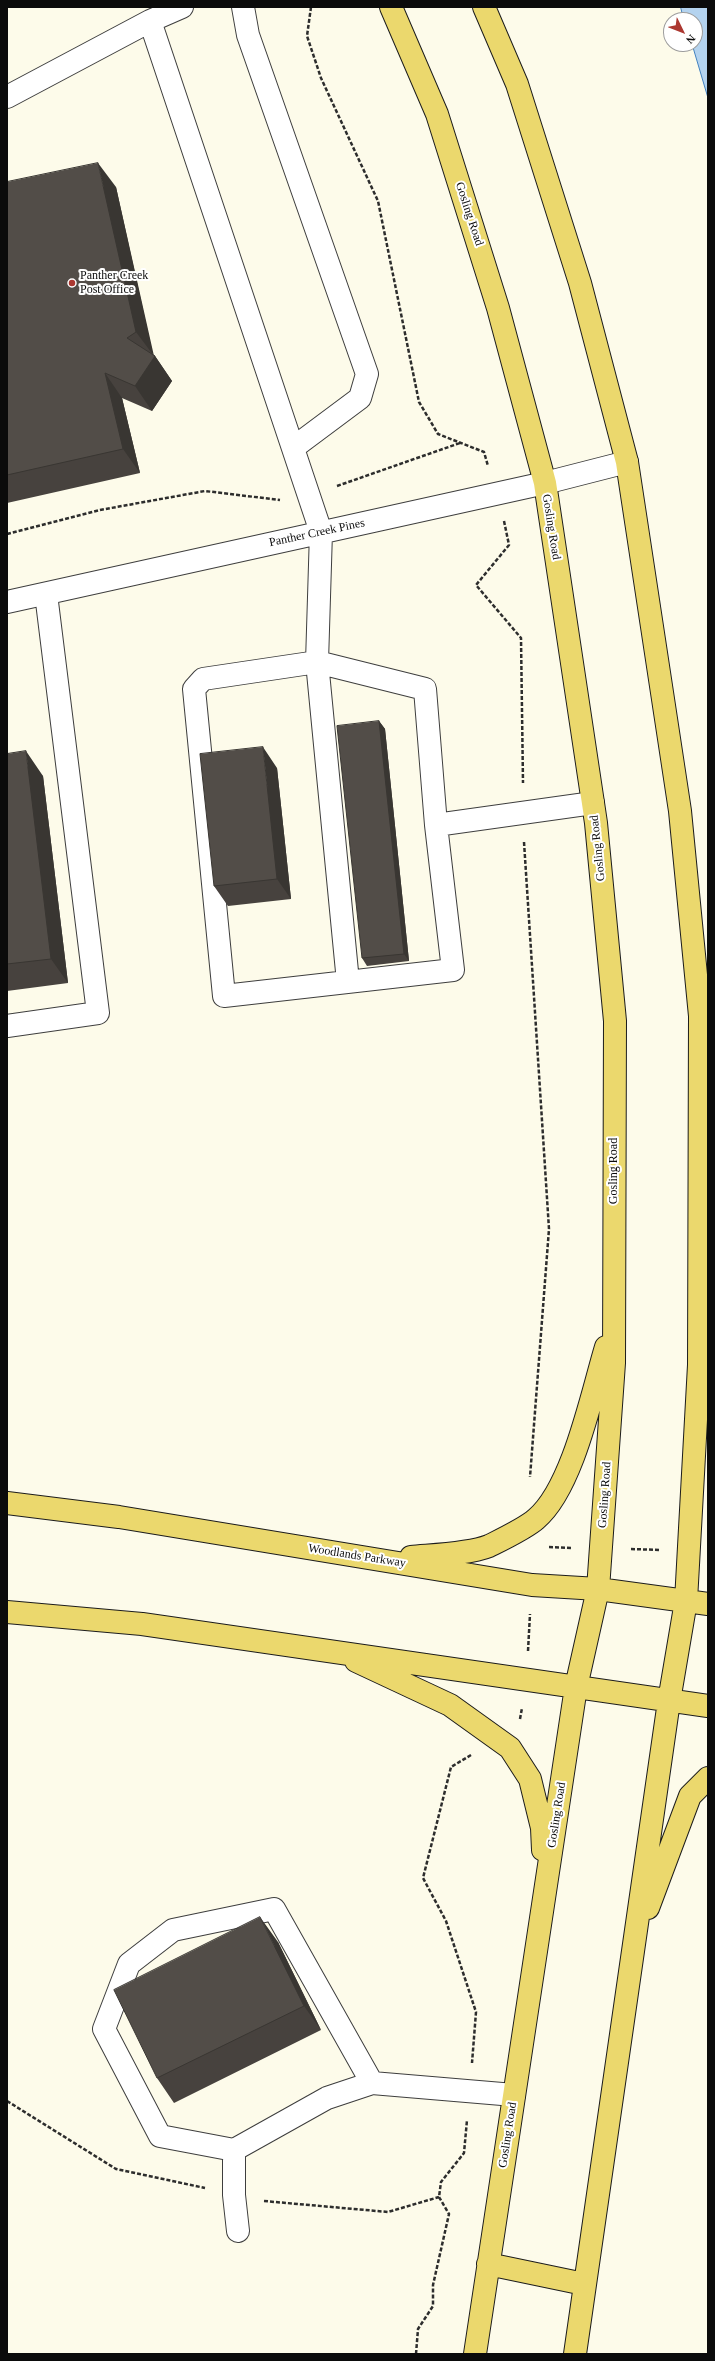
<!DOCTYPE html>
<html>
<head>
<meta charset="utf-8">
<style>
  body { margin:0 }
  #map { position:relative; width:715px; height:2361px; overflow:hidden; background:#fdfbea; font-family:Georgia,serif }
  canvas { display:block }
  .frame { position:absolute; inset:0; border:8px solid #0b0b0b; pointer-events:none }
  .north { position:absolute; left:663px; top:12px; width:40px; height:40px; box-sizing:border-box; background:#fff; border:1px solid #9d9d9d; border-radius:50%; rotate:133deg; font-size:11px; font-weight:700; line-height:16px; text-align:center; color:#0b0b0b }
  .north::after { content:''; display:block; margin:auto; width:14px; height:18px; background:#ac3831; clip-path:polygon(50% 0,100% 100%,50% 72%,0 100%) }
</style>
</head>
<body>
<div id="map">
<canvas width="715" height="2361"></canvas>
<div class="frame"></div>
<div class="north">N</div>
</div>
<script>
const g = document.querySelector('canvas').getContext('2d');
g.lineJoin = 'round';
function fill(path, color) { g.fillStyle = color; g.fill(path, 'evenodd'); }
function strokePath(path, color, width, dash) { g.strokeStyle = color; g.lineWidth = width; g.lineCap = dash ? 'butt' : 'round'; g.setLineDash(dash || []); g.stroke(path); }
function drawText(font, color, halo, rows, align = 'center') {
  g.font = font + ' Georgia,serif'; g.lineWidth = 4; g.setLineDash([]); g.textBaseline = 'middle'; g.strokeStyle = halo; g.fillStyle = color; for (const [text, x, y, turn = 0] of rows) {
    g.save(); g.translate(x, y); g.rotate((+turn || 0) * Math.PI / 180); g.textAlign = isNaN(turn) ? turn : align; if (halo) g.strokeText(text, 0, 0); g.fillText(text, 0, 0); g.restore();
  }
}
const water = new Path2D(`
  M681 7H708V98L692 44H695V20H684Z`);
fill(water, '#b4d3ef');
strokePath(water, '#4281bf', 1);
const minor = new Path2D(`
  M182 7 150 21 321 532 317 662 348 982
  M243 7 248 35 367 374 360 398 293 448
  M7 97 150 21
  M7 602 545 483 627 462
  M436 825 425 689 317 662 203 679 194 689 224 996 453 970 436 825 593 803
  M7 1026 98 1013 46 594
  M234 2150 160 2136 104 2029 129 1964 173 1930 274 1909 372 2083
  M238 2231 234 2195V2150L327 2098 372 2083 514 2095`);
const major = new Path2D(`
  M391 7 437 114 498 308 545 483 596 823 615 1021 614 1363 598 1589 576 1687 475 2354
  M484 7 517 84 580 283 627 462 680 811 700 1016 699 1365 686 1601 669 1701 575 2354
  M7 1503 119 1517 532 1585 598 1589 708 1604
  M411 1557C432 1555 469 1554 489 1546 501 1540 526 1528 536 1519 573 1488 592 1393 606 1347
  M7 1612 142 1624 708 1706
  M356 1661 450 1705 510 1748 530 1779 542 1828 543 1850
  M648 1908 690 1796 708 1778
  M488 2264 584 2284`);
strokePath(minor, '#3e3e3e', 24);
strokePath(major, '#1c1c1c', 24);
strokePath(new Path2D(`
  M311 7 307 36 321 78 378 201 419 402 438 434 484 452 488 466
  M337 486 460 443
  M504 521 509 545 476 585 521 638 523 783
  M7 534 100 510 205 491 280 500
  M524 842 549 1229 530 1477
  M549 1547 572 1548
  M631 1549 660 1550
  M528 1651 530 1614
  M520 1719 522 1708
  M471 1755 451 1767 423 1878 446 1921 476 2012 472 2063
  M7 2101 116 2169 205 2188
  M264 2201 388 2212 439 2197
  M416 2354 418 2329 433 2306V2285L449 2214 439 2197 441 2182 464 2153 467 2120`), '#2d2d2d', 2.5, [4, 2]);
strokePath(minor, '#fff', 22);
strokePath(major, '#ebd86d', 22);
fill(new Path2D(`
  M7 182 116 187 153 355 155 356 172 381 152 411 122 398 140 473 7 503Z
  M379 721 385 729 409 961 367 966 362 958Z
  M7 754 43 776 68 983 7 991Z
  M277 768 291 899 228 906 214 886Z
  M278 1942 321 2030 174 2103 157 2078Z`), '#47423e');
fill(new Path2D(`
  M98 163 116 187 154 356 136 332Z
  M155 356 172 381 152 411 135 386Z
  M105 373 122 398 140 473 123 449Z
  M379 721 385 729 409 961 404 954Z
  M263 747 277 768 291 899 277 879Z
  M26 751 43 776 68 983 51 959Z
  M260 1917 278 1942 321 2030 304 2006Z`), '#393632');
const building = new Path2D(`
  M98 163 136 332 127 338 155 356 135 386 105 373 123 449 7 475V182Z
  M379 721 404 954 362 958 337 726Z
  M263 747 277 879 214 886 200 754Z
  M26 751 51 959 7 964V754Z
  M260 1917 304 2006 157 2078 114 1990Z`);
fill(building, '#524d48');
strokePath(building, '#393632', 1);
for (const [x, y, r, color] of [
  [72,283,4,"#ac3831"]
]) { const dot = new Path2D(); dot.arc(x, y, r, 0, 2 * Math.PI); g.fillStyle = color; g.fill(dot); strokePath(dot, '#fff', 1.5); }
drawText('12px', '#0b0b0b', '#fff', [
  ["Gosling Road",469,214,72],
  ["Gosling Road",551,527,81],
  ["Panther Creek Pines",317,533,-12],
  ["Gosling Road",598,848,-96],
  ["Gosling Road",614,1171,-90],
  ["Gosling Road",605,1495,-86],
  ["Woodlands Parkway",357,1556,9],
  ["Gosling Road",557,1815,-81],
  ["Gosling Road",508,2135,-81]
]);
drawText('12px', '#0b0b0b', '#fff', [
  ["Panther Creek",80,276],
  ["Post Office",80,290]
], 'left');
</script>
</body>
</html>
